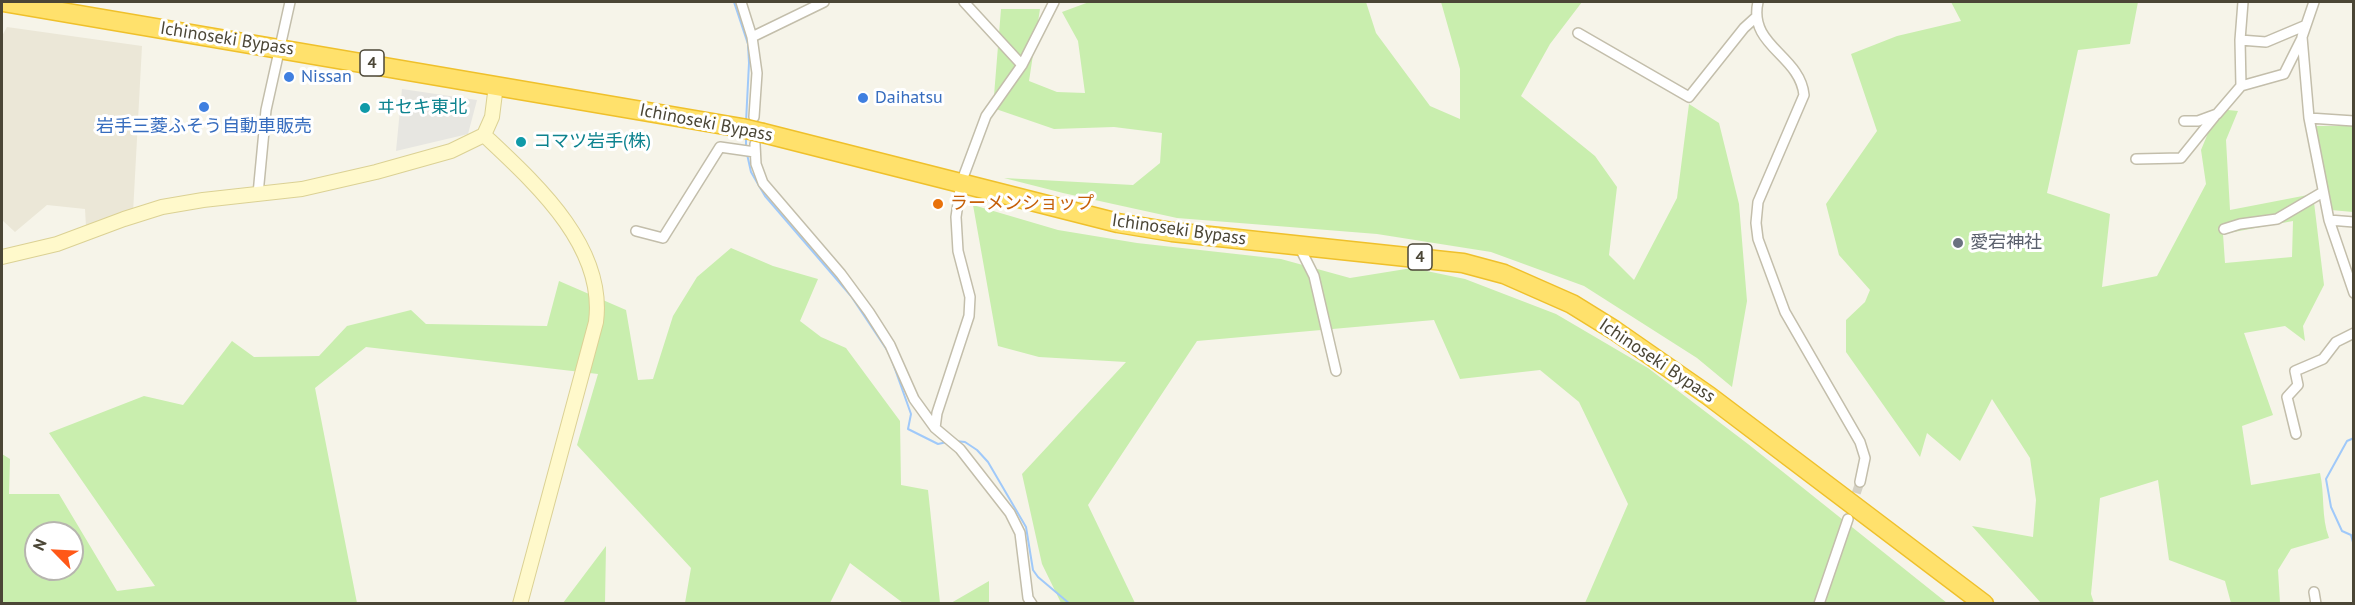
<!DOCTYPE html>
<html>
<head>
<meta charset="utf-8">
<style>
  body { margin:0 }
  #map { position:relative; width:2355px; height:605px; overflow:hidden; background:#f6f4e9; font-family:"PT Sans",sans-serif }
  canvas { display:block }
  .frame { position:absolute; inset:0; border:3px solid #4b4636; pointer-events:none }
  .north { position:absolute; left:24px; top:521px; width:60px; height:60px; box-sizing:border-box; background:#fff; border:2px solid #b7b5af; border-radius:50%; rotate:294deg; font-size:16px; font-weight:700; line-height:24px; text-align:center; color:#4b4636 }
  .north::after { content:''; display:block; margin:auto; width:21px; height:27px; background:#ff5818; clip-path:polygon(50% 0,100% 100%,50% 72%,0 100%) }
</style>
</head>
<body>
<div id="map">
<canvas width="2355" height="605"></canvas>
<div class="frame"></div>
<div class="north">N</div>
</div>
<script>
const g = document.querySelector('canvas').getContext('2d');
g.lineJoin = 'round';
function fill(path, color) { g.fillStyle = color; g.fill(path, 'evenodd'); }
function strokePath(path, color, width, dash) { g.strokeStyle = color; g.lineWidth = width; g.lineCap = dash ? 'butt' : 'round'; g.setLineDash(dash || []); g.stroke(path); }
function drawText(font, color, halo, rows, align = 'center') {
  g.font = font + ' "PT Sans","Noto Sans JP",sans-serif'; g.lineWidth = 6; g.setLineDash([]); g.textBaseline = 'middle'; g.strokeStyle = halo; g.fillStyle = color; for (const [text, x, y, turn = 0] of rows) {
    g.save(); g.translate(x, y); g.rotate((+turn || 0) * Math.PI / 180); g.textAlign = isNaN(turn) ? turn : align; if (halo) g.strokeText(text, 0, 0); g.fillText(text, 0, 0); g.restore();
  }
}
fill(new Path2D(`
  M7 27 142 46 133 213 86 227 85 209 47 205 15 232 2 220V36Z`), '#ebe7d7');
fill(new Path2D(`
  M1089 2H1366L1376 33 1430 106 1460 119V69L1441 2H1582L1550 44 1521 96 1595 156 1617 187 1609 255 1634 280 1677 198 1689 104 1719 123 1739 204 1747 301 1732 387 1697 358 1584 286 1491 252 1377 234 1177 218 1063 193 1004 178 1133 185 1160 163 1162 133 1114 127 1054 129 993 108 1001 9H1040L1029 81 1057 92 1085 93 1078 41 1062 12Z
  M1951 2H2138L2130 44 2078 50 2047 193 2110 214 2102 287 2157 276 2206 184 2201 150 2218 109 2238 111 2226 140 2230 210 2313 194 2324 285 2303 326 2305 341 2285 326 2244 333 2273 415 2242 426 2251 485 2320 473C2325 495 2321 517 2329 538L2291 549 2278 570 2280 603H2231L2225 581 2169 560 2158 480 2100 498 2091 594 2094 603H2041L1972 526 2033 537 2036 500 2030 458 1992 399 1960 461 1927 433 1920 457 1846 352V320L1865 302 1870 290 1839 255 1826 204 1877 131 1851 54 1897 36 1961 21ZM2293 221 2292 257 2225 263 2223 234Z
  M2314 126H2353V212L2331 210Z
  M973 205 1058 230 1137 243 1281 259 1350 278 1412 268 1465 279 1556 314 1648 368 1748 444 1947 603H1585L1628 504 1579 402 1540 370 1460 379 1434 320 1197 341 1088 505 1135 603H1061L1042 564 1022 474 1126 362 1039 357 998 346Z
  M731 248 773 266 818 279 800 321 821 337 846 348 900 421 901 485 928 490 940 603H903L850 563 830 603H685L691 568 577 445 598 374 366 347 315 388 357 603H2V454L10 459 9 494H59L117 591 155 586 49 433 144 396 183 405 232 341 254 357 319 356 347 326 411 310 426 324 547 326 559 281 626 310 638 380 653 379 673 316 697 277ZM36 533H72V569H36Z
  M606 546 605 603H563Z
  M989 581V603H951Z`), '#c9eeae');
fill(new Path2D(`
  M402 89 477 100 468 134 396 151Z`), '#e7e6e1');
strokePath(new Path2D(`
  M734 2 748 44 749 63 746 122
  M746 136V149
  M747 154 751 172 765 196 851 296 887 350
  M890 355 911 414 908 429 938 444 947 442
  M2354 438 2347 441 2326 479 2331 507 2342 531 2351 535 2354 546
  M955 441 965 442 977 450 988 462 1026 527 1033 570 1038 577 1070 604`), '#a0c9f9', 2);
strokePath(new Path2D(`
  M1852 506 1860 482`), '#d4d1c5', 9, [9, 4.5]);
const street = new Path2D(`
  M741 2 752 37 757 73 754 117
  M964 2 1022 65
  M1758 2C1748 46 1800 55 1804 95L1758 202 1756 223 1758 239 1785 312 1860 442 1865 458 1860 482
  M2314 2 2302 37 2309 118 2329 220 2354 293
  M1578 33 1689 97 1744 28 1755 18
  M752 37 824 2
  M2240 40 2243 2
  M2241 86 2240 40 2266 42 2304 26
  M2309 118 2354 121
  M2184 121H2198L2217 114 2241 86 2284 74 2301 40
  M755 144 756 164 763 183 841 274 869 312 890 345 914 399 935 428 960 449 1010 513 1020 533 1028 598 1032 604
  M2136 159 2181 158 2215 116
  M258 194 266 110 290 2
  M2329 220 2354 222
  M2224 229 2240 224 2277 219 2323 192
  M636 231 663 238 720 147 755 152
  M1299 246 1314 276 1336 371
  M935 428 937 413 969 316 970 297 958 251 956 217 961 183 986 116 1022 65 1054 2
  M2296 434 2287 397 2298 385 2295 371 2323 359 2336 342 2354 333
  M2314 592 2316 604
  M1819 604 1848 519`);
const secondary = new Path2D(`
  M484 135C535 183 606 246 596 322L520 604
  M2 257 57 244 124 219 162 207 203 200 302 189 376 172 451 151 484 135 492 117 496 85`);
const highway = new Path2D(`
  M3 2 742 128
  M763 133 1118 223 1172 232 1463 263 1504 274 1572 304 1614 330 1709 396 1984 604`);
strokePath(street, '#c3beab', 12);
strokePath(secondary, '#dbd194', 16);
strokePath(highway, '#efc02b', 21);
strokePath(street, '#fff', 9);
strokePath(secondary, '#fff9cb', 14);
strokePath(highway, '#ffe16c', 18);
const highwayBridge = new Path2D(`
  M742 128 763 133`);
strokePath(highwayBridge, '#efc02b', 21, []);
strokePath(highwayBridge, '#ffe16c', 18);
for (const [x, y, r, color] of [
  [289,77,6,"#3f7fe0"],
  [863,98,6,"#3f7fe0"],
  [204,107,6,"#3f7fe0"],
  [365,108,6,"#0f9aa8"],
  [521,142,6,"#0f9aa8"],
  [938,204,6,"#e8710a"],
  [1958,243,6,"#6b7280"]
]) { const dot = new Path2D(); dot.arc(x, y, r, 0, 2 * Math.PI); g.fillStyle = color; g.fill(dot); strokePath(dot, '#fff', 2); }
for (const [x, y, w] of [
  [372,63,24],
  [1420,257,24]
]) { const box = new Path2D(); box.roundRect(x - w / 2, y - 13, w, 26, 4.5); g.fillStyle = '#fff'; g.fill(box); strokePath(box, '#4b4636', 1.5); }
drawText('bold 16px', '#4b4636', null, [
  ["4",372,63],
  ["4",1420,257]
]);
drawText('18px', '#4b4636', '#fff', [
  ["Ichinoseki Bypass",227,39,9],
  ["Ichinoseki Bypass",706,123,11],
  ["Ichinoseki Bypass",1179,230,8],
  ["Ichinoseki Bypass",1657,361,34]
]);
drawText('18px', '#366cbe', '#fff', [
  ["Nissan",301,77],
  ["Daihatsu",875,98],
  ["岩手三菱ふそう自動車販売",204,127,"center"]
], 'left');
drawText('18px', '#0d838f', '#fff', [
  ["ヰセキ東北",377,108],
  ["コマツ岩手(株)",533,142]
], 'left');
drawText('18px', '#c56008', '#fff', [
  ["ラーメンショップ",950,204]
], 'left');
drawText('18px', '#5b616d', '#fff', [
  ["愛宕神社",1970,243]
], 'left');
</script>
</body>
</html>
